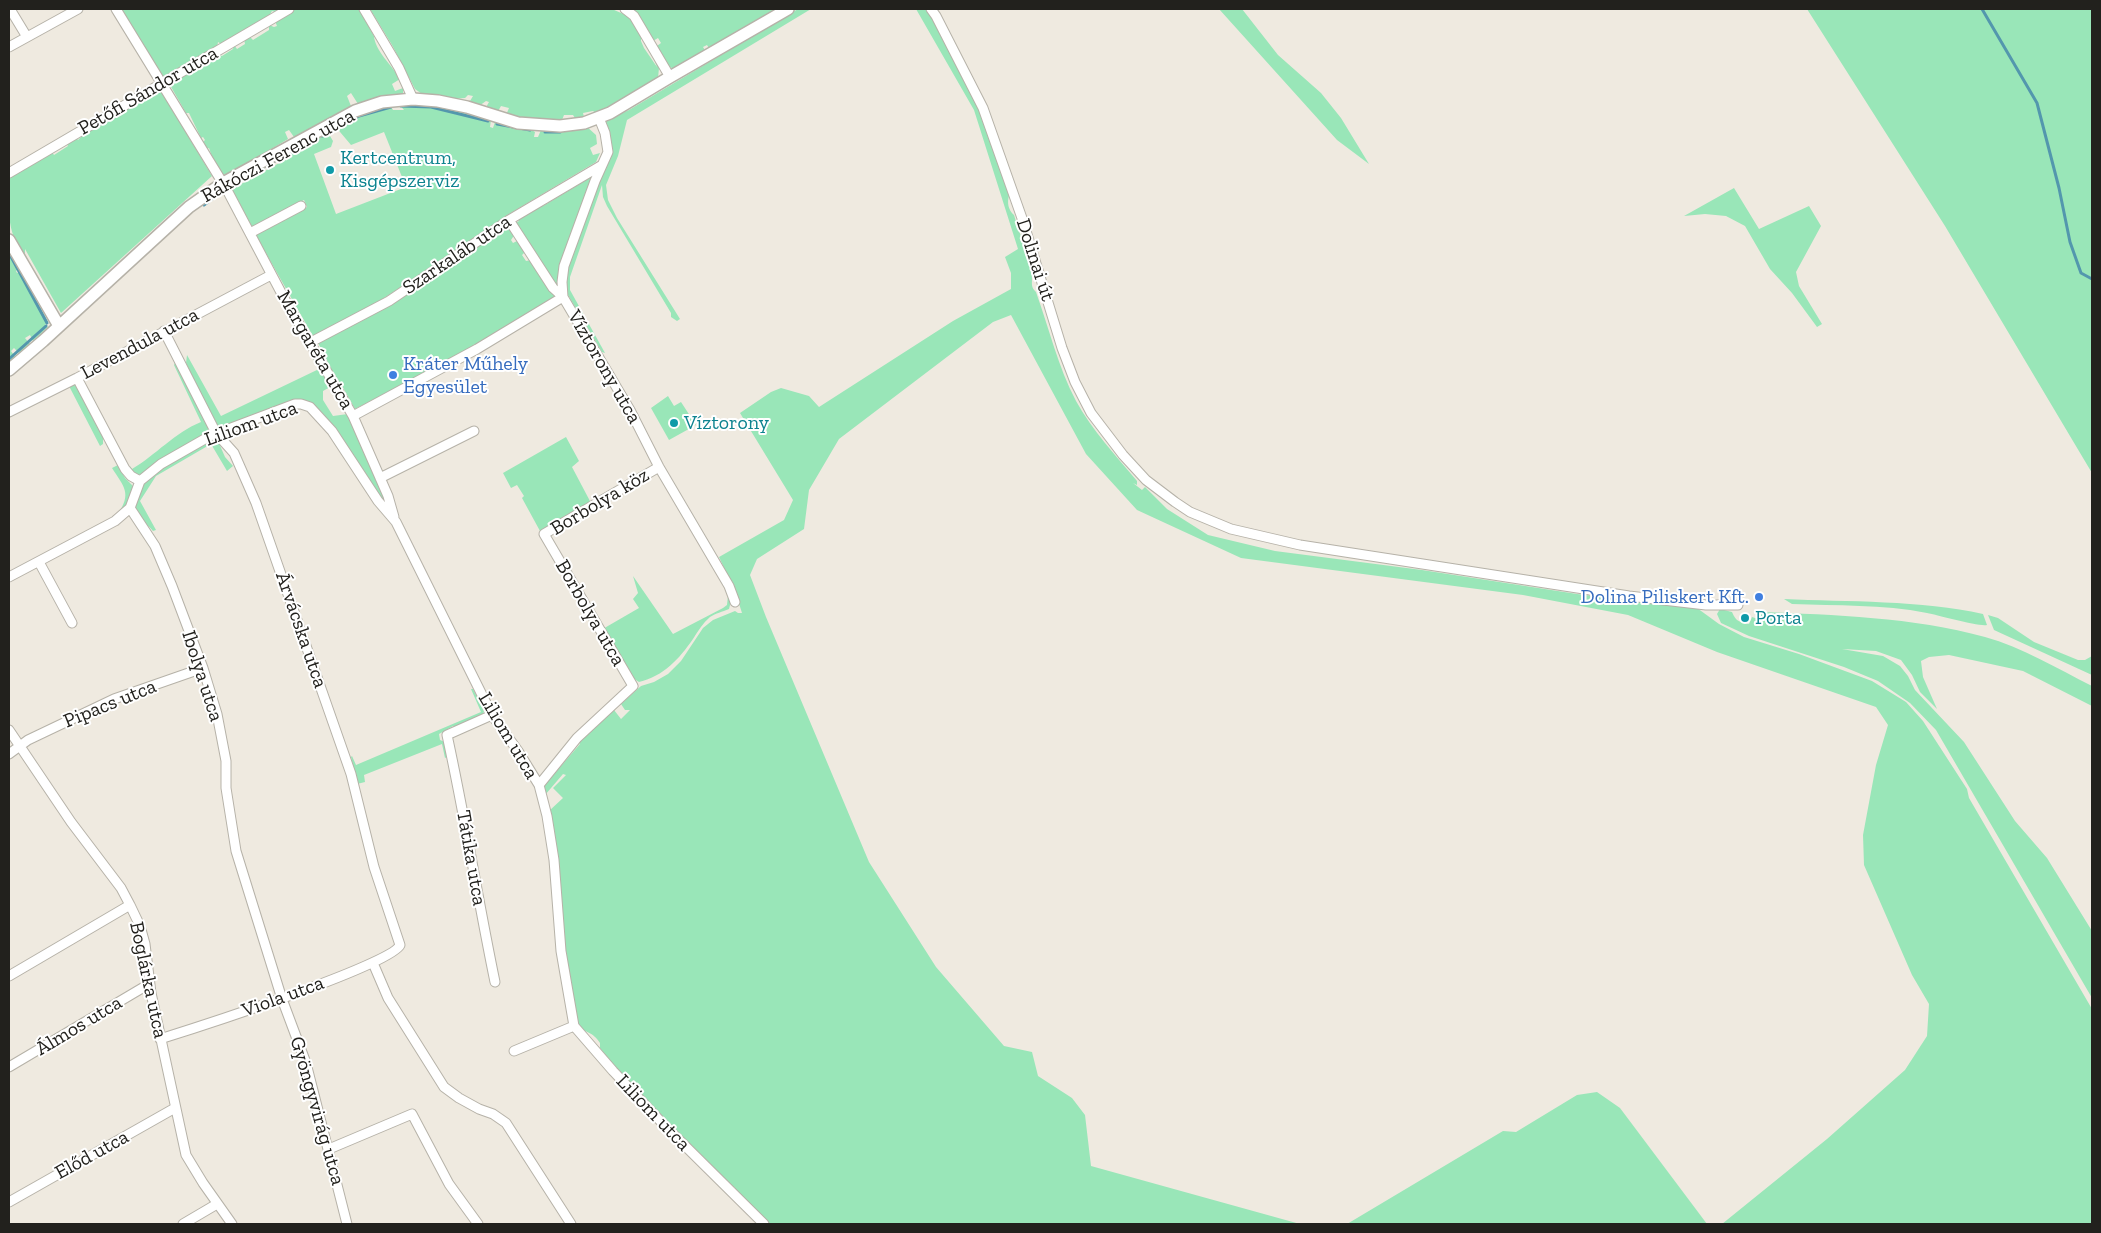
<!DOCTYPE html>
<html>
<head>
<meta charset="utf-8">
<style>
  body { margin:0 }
  #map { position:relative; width:2101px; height:1233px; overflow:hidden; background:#efeae0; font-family:"Zilla Slab",serif }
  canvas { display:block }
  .frame { position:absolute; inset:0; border:10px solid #22211d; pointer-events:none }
</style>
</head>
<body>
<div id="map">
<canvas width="2101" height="1233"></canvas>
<div class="frame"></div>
</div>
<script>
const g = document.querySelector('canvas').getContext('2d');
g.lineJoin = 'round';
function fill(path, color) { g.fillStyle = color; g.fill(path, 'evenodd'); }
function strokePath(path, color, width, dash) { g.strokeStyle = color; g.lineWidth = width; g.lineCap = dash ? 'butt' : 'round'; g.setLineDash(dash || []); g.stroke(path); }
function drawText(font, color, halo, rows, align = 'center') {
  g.font = font + ' "Zilla Slab",serif'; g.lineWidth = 4; g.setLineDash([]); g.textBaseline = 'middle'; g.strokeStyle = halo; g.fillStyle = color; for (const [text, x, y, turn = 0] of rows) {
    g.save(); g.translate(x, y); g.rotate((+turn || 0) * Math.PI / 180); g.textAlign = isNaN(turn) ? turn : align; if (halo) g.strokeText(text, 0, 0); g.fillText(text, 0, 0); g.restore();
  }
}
fill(new Path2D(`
  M121 9H281L275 12 272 11 269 16 221 44 218 42 217 48 163 78Z
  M301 9H359L374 36C375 51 392 65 400 79L392 84 395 91 403 88V94L377 97 358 104 351 93 347 96 351 106 294 137 289 130 285 132 288 139 229 174H221L211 154 209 148 207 149 203 142 205 140 203 137 201 138 189 113H186L170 85 172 81 201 65 203 68 204 64 214 57 217 60 220 58 219 55 222 56 233 49 234 45 237 49 245 44 244 39 249 36 253 40 269 30V25L274 27 277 26 275 21 293 10Z
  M370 9H612L630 17 641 35V41L644 48 657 67 654 59 659 68 658 78 608 108 596 113 593 111 583 113 584 117 575 118 573 115H564L562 120 558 121 525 119 506 115 509 108 501 106 497 113 485 109 489 102 486 101 479 106 471 103 470 101 473 96 468 95 465 98 452 99 435 94H422L415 89 392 45Z
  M633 9H776L710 50 707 45 703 47 706 52 675 69 669 67 657 46 661 43 658 38 653 41Z
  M798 9H811L627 120 618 156 606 185 608 200 617 218 680 319 677 321 671 317V313L607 206 603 197 602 185 570 277V290L605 353 602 352 568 295 566 290V272L601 177 609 161 611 149 605 124 607 120 629 110Z
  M916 9H926L930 13 979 106 1009 196C1007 202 1008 210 1014 215 1018 229 1032 265 1032 278 1032 285 1031 287 1036 292 1049 328 1058 367 1076 401 1092 430 1116 456 1137 481V485L1133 483 1142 490 1145 487 1167 509 1208 535 1275 551 1422 570 1577 594 1697 608 1719 624 1744 637 1799 654 1872 681 1906 702 1923 721 1967 789 1969 798 2092 1009V1224H1722L1827 1139 1905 1070 1927 1036 1929 1004 1912 975 1864 865 1863 835 1876 765 1888 725 1876 707 1717 652 1628 615 1523 595 1241 558 1137 510 1086 454 1011 315 993 322 839 439 809 490 804 529 757 559 750 575 766 617 869 862 936 967 1004 1046 1032 1052 1038 1076 1072 1098 1085 1115 1091 1166 1300 1224H769L734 1192 735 1187H730L716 1173 616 1069 600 1048V1043C593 1031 585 1034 577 1024L565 953 559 874 553 833 554 828 549 811 563 798 553 788 566 775 563 774 545 795 542 788 580 744 578 741 614 710 621 719 630 710H625L621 704 641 686 654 682 668 674 681 661 703 628 713 620 735 611 738 613H742L735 591 719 557 784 520 793 500 740 413 771 392 781 388 809 396 819 407 953 321 1011 289V273L1005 257 1018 249 974 110Z
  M1219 9H1242L1278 55 1321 93 1341 118 1369 164 1337 140Z
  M1807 9H2092V473L1945 226Z
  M161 90 212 176 61 313 25 249V254C5 234 9 204 9 176L51 151 54 155 68 146 66 142 76 137 78 140 86 132 97 129 96 127 100 121Z
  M399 104C431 103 461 110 491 120L490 127 493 128 495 122 530 129 535 132 534 137H538L541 130 586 126 596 135 597 144 590 148 593 155 600 153 596 162 504 217 493 227 384 298V300L314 338 255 234 307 207 304 200 252 227 232 189 292 156 291 152 296 148 299 152 312 145 310 140 323 133 330 136 333 141 331 147 314 154 336 214 406 187 384 132 351 145 335 126C353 118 371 107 391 107L393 110H404Z
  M591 177 592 179 558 291 514 224 519 221V218L539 206H543Z
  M1734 188 1759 229 1809 206 1821 226 1796 272 1799 286 1822 324 1817 327 1792 293 1770 269 1745 226 1726 216 1705 214 1684 216Z
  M508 225 515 234 511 240 513 243 517 241 525 252 522 255 526 261 532 260 557 297 478 344 473 345 474 347 355 409 341 384 329 368 327 360 317 341Z
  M9 249 19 268 16 271 17 273 21 272 36 299 33 301H37L48 322 45 325 48 327 33 341 30 335 25 338 30 344 20 354 14 348 11 351 16 358 9 365Z
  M187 355 221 416 319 369 313 359 317 358 332 386 323 391V400L333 416 348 414 388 505 386 506 308 402 217 431 186 363Z
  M176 361 210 432 147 472 138 475 131 471 130 466 132 469C156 455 174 433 201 422L174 365Z
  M73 384 78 387 103 437V444L100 446 69 386Z
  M668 396 674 406 681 402 696 425 669 440 651 408Z
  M566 437 579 461 572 467 591 503 540 531 522 498 524 496 517 485 511 488 503 473Z
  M212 438 218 441 225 457 233 466 227 471 211 444 156 476 140 501 156 530 153 531C148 525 137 516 135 507 130 478 191 450 212 438Z
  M118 465 125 478 134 487 129 503 118 514C132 493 124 487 112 468Z
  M633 576 673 634 723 608 727 605 728 596 731 601 729 609C722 612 716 613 710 617 703 623 698 631 693 639 679 659 664 676 639 682L628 675 601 630 639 608 633 599 638 593Z
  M1784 599C1847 602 1922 600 1983 614L1987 625C1979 627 1938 615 1927 613 1882 604 1837 606 1792 604Z
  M1720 609 1732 612C1736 622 1740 622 1749 624L1752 617 1761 620 1759 615 1761 612C1835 615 1912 617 1985 637 2022 647 2058 669 2092 686V706L2023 671 1949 655 1929 657 1921 661 1923 677 1937 709 1920 692 1912 675 1901 660 1876 651 1842 649 1883 656 1900 666 1908 676 1915 690 1964 742 2015 821 2047 858 2092 931V998L1936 730 1910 703 1878 681 1844 667 1749 636 1721 623 1717 614Z
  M1988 615 1998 618 2034 642 2078 660H2085L2092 656V675L1994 630Z
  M471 689H473L484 711 483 715 456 727 453 726 439 734 440 740 445 742 447 757 445 758 442 744 364 775 365 782 357 784 351 757 352 756 356 765 481 712Z
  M1597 1092 1620 1108 1707 1224H1347L1503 1131 1516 1132 1577 1095Z`), '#99e6b8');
strokePath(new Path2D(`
  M1982 9 2037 103 2059 188 2070 242 2081 273 2092 279
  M401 106 431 107 488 121
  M497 124 530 130
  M337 128 359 116 391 107
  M545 132H560
  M322 136 325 135
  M292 152 294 151
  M255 172 284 156
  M231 186 247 177
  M204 205 218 194
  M9 253 47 323
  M9 359 46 326`), '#5397ad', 3);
const minor = new Path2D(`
  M10 9 27 37
  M116 9 227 190 285 300 353 416 388 496 394 517
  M364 9 399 68 413 99
  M625 9 634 16 670 77
  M931 9 936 16 983 108 1023 221 1062 348 1075 382 1091 413 1123 455 1146 480 1175 502 1190 512 1231 529 1300 545 1629 596 1706 605H1738
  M9 47 78 9
  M599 118 605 133 608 152 595 181 564 266 562 282 563 297 630 410 659 467 729 586 735 602
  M9 173 289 9
  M509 220 553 288 563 297
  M250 233 301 206
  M311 342 389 301 509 220 602 165
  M77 378 125 469 131 476 140 481
  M9 412 77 378 271 275
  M353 416 477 349 563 297
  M380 478 474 431
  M130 508 155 546 172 586 203 668 217 714 226 761V788L236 851 282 999 306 1063 347 1224
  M39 562 72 623
  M9 577 115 521 130 508 140 481 161 464 210 436 295 404H301L310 407 332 431 378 501 396 522 492 715 518 751 539 785 547 816 554 860 561 951 574 1026 613 1071 667 1128 764 1224
  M492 715 447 735C465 817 478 900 495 982
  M9 730 71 822 121 888 130 905 140 926 145 944 151 993 186 1155 203 1183 232 1224
  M9 754 28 740 114 699 203 668
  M539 785 577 738 633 686 544 534 659 467
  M373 963 388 998 444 1087 459 1098 479 1109 493 1114 506 1123 571 1224
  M9 976 130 905
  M160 1039C192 1029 392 965 400 945L374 867 351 774 256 503 234 453 216 433 164 331
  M514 1051 574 1026
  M9 1067 149 984
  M329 1149 412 1114 449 1184 478 1224
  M9 1202 175 1108
  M183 1224 217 1204`);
const tertiary = new Path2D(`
  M9 240 59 326
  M9 370 43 341 189 207 223 183 355 111 382 102 413 99 438 101 467 107 518 123 560 126 584 123 610 113 670 77 788 9`);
strokePath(minor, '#b6b2a8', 11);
strokePath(tertiary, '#b6b2a8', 14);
strokePath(minor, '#fff', 9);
strokePath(tertiary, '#fff', 11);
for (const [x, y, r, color] of [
  [330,170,5,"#0f9aa8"],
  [393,375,5,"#3f7fe0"],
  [674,423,5,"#0f9aa8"],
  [1759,597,5,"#3f7fe0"],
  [1745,618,5,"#0f9aa8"]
]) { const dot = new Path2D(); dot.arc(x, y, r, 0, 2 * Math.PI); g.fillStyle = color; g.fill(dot); strokePath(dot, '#fff', 2); }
drawText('20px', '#22211d', '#fff', [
  ["Petőfi Sándor utca",148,91,-30],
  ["Rákóczi Ferenc utca",278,156,-29],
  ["Szarkaláb utca",457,255,-34],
  ["Dolinai út",1035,260,72],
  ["Levendula utca",140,344,-28],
  ["Margaréta utca",315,350,60],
  ["Víztorony utca",604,367,60],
  ["Liliom utca",251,424,-20],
  ["Borbolya köz",600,502,-31],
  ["Borbolya utca",590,613,60],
  ["Árvácska utca",301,630,71],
  ["Ibolya utca",202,676,72],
  ["Pipacs utca",110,704,-22],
  ["Liliom utca",508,736,59],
  ["Tátika utca",471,858,80],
  ["Boglárka utca",148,980,78],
  ["Viola utca",283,997,-20],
  ["Álmos utca",79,1026,-31],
  ["Gyöngyvirág utca",317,1111,74],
  ["Liliom utca",653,1113,46],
  ["Előd utca",92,1155,-29]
]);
drawText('20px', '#0d838f', '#fff', [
  ["Kertcentrum,",340,158],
  ["Kisgépszerviz",340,181],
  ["Víztorony",684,423],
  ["Porta",1755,618]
], 'left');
drawText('20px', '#366cbe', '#fff', [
  ["Kráter Műhely",403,364],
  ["Egyesület",403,387],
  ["Dolina Piliskert Kft.",1749,597,"right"]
], 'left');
</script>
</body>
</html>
